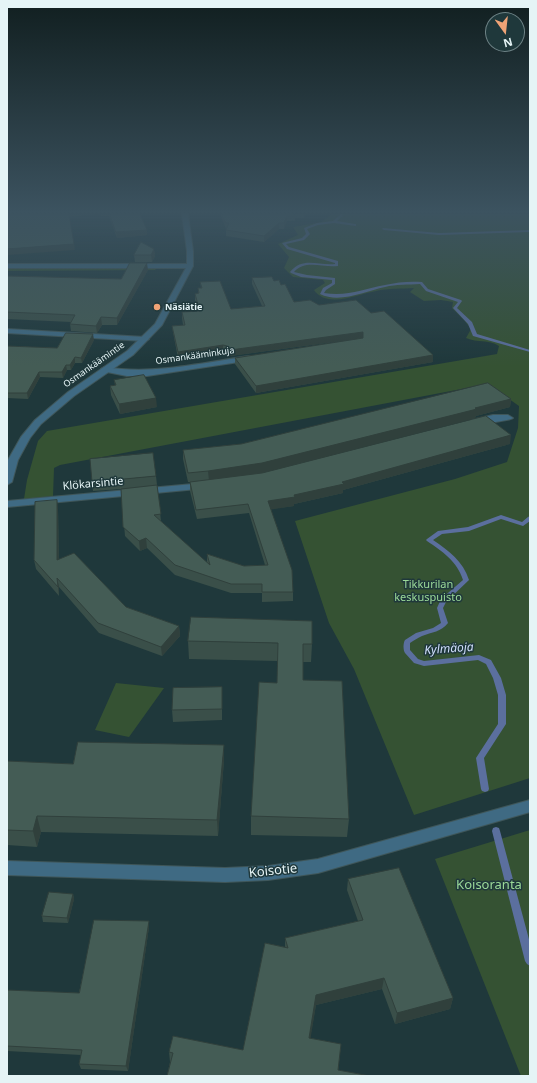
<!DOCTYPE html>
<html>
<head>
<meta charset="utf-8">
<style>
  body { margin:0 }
  #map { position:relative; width:537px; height:1083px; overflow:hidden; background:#1f383b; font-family:"Noto Sans",sans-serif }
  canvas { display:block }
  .frame { position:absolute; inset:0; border:8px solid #e5f4f6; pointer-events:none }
  .north { position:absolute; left:485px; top:12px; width:40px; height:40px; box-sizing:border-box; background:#1f383b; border:1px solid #6e8386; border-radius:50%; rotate:165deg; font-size:11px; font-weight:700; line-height:16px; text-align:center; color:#e5f4f6 }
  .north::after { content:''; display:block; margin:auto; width:14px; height:18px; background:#efa376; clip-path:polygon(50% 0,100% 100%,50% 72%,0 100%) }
</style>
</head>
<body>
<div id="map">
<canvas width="537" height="1083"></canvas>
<div class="frame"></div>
<div class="north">N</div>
</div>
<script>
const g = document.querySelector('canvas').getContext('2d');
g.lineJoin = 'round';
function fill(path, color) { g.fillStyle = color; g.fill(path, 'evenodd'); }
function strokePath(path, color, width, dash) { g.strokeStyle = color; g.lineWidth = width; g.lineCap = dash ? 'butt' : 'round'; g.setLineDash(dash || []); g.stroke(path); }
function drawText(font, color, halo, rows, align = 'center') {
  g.font = font + ' "Noto Sans",sans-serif'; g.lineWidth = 3; g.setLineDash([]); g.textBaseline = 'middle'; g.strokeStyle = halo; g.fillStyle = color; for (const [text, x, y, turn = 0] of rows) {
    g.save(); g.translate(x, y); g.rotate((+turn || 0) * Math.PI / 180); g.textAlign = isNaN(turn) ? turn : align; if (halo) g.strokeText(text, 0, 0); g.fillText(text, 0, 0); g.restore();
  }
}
fill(new Path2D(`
  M331 214H530V778L414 815 354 669 329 623 295 521 455 479 507 462 518 428 519 406 488 384 60 465 54 468 53 496 24 499 27 480 38 441 47 431 497 354 499 346C488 339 478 343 466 338L471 329 464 320 452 308 453 302 441 300 424 301 410 292 414 288C402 289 388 288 376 291 358 294 327 309 314 290L325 283 323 280 293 277 284 268 289 257 278 244 298 235 293 227 322 222Z
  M7 269H156L155 270 7 271Z
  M116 683 164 688 129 737 95 730Z
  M530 830V1076H521L435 859Z`), '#355233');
fill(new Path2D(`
  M341 214H344L337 221 355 224H356V226L334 223 318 225 307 229 310 234 304 240 286 244 289 247 338 261V266C323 268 305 259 294 272L307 275 335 278V284L326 290 324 293C347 297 363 289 385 285 397 282 411 281 422 282L428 289 461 300 462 301 457 308 472 322 477 334 530 350V352L473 336 468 324 453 308 458 302 426 291 420 284C408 285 396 284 385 287 365 291 340 304 320 294L323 288 332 283V280L301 277 291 273 290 272C303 256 318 266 335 264V263L287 249 282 243 302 238 306 234 304 228 317 223 333 221Z
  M383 228 439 233 530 230V232L439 235 384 230 382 229Z
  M501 515 522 522 528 517 530 516V521L523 526 501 519 469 531 442 534 433 540C449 551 463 561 469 580L446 602 443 608 448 623C441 632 432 632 422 636 418 638 414 640 410 643V650L418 659 424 661 479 655 491 660 501 678 506 695V724L484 758 489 789 488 791 485 792 482 791 481 789 476 758 498 724V695L493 678 486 664 478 660 424 666 414 663 405 653C403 650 403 643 405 640L416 633 433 628 441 623 437 608 441 599 463 580C457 561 442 551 427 541L426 540 427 539 438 531 468 527Z
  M496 827 499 828 500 831 530 943V966L527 964 525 961 492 831 493 828Z`), '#5b6f9e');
const minor = new Path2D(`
  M7 264H190L193 266 190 268H7Z
  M7 329 145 337 149 339 145 341 7 333Z
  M249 356 253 358 252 360 147 376H127L102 371 101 369 105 367C153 375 201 363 249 356Z
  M493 415H508L513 418C510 421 482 423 475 425L470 422 472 420Z
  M204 483 209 486 208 488 7 507V501Z
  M530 800V812L318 873 268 880 225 882 7 875V861L225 868 268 866 318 859Z`);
const tertiary = new Path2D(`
  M182 214H188L193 251V266L162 325 133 355 74 396 41 424 30 438 18 460 12 482 7 485 8 460 21 437 35 420 68 392 127 351 155 324 187 266V251Z`);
strokePath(minor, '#3f5659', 2);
strokePath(tertiary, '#3f5659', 2);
fill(minor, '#3f6a83');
fill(tertiary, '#3f6a83');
fill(new Path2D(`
  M101 214H140L147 235 117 238 109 216H101Z
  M220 214H305L304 218H295V221H287L284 229H279L264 242 226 236V229Z
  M154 249 155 256 152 262H135L134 255Z
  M148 270 117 325H102L97 333 71 331 70 324 71 322 7 319V276L121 279Z
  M252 278 274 281 281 285 294 302 319 305 371 313 433 355V362L256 393 235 364V358L363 338 230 356 227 352 223 351 178 358 173 332 172 326 183 325 182 318V312L198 311 195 300V294L198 293V288H201L200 282 231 309 262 306 252 284Z
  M94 340 82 363H75L71 370H67L63 378 40 377 28 399 7 398V346L57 348Z
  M114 380 157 407 120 414 111 395 110 386 115 385Z
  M511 399 510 407 476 416 475 418 262 473 510 444 343 490V493L294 504V506L271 509 293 592V601L262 602V593H231L175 575 147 548 140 551 125 536 121 489 93 491 92 482 156 476 161 521 207 563V554L244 566 265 565 249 513 197 519 190 491V482H188L183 459V450L241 444Z
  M58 509 59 559 126 607 179 626 180 636 162 656 99 633 59 587V596L36 569 34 560Z
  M188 641 312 644 311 662H303V680L349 819 347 837 251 835V816L277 683 278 661 189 659Z
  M222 698V720L173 722 172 710Z
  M224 760 218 836 41 832 37 847 7 845V761L73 764Z
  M399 868 453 998 450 1009 395 1024 382 989 316 1005 310 1038 341 1044 338 1071 370 1076H167L170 1062 169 1052 173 1036 243 1050 265 943 285 947V938L358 921 347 890 348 879Z
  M73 894 74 899 68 923 43 922 42 916Z
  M149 927 128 1071 81 1069 79 1064 81 1055 7 1051V990L79 993Z`), '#3a4f49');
fill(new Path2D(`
  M68 214H99L69 217Z
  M101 214H109V216H101Z
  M287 216V221L284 229V223Z
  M279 223V229L264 242V236Z
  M147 230V235L117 238 116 232Z
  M74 244 75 250 7 255V249Z
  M154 249 155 256 152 262 151 255Z
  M147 263 148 270 117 325V318Z
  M101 317 102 325 97 333 96 326Z
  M363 332V338L230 356V350Z
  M93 334 94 340 82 363 81 358Z
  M223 345V351L178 358V352Z
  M433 355V362L256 393V386Z
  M75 357V363L71 370 70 365Z
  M66 365 67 370 63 378 62 372Z
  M39 372 40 377 28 399 27 393Z
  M156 398 157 407 120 414 119 404Z
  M511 399 510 407 476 416 475 418 262 473 209 481 208 471Z
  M511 435 510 444 343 490V493L294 504V506L268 510V501L294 495Z
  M57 500 58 509 59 569 57 560Z
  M146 538 147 548 140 551 139 541Z
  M57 578 59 587V596Z
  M179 626 180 636 162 656 161 647Z
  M224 745V760L218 836 217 820Z
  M37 816 41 832 37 847 33 831Z
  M73 894 74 899 68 923 67 918Z
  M149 921V927L128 1071 126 1066Z
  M384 978 382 989 316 1005 309 1048V1038L316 995Z
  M453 998 450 1009 395 1024 397 1013Z`), '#30403c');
const building = new Path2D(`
  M7 214H69L74 244 7 249Z
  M110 214H140L147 230 116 232Z
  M222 214H295V216H287L284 223H279L264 236 226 230 229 223H226Z
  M141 242 154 249 151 255H134Z
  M130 263H147L117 318 101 317 96 326 70 324 75 315 7 312V276L121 279Z
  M272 277 274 281 279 280 281 285 285 284 294 302 310 300 319 305 356 300 371 313 384 311 433 355 256 386 235 358 363 338V332L230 350 227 346 223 345 178 352 172 326 185 325 182 312 200 311 195 294 199 293 198 288H202L200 282 220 281 231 309 265 306 252 278Z
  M66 333 93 334 81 358 75 357 70 365H66L62 372H39L27 393H7V346L57 348Z
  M144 375 156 398 119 404 110 386 116 385 114 380Z
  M488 383 511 399 475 408 477 409 262 463 208 471 188 473 183 450 241 444Z
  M486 416 511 435 342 482 344 484 294 495 295 497 268 501 292 570 293 592H262V584H231L175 565 146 538 139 541 123 527 121 489 157 485 161 514 154 515 210 565 207 554 244 566 268 565 248 504 196 510 190 482 262 473Z
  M153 453 156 476 92 482 90 459Z
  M57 500V560L74 553 126 607 179 626 161 647 98 623 57 578 58 587 34 560 35 502Z
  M191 617 312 621V644H303V680L342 681 349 819 251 816 259 682 277 683 278 643 188 641Z
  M222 687V709L172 710 173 688Z
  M78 742 224 745 217 820 37 816 33 831 7 830V761L73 764Z
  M399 868 453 998 397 1013 384 978 316 995 309 1038 341 1044 338 1070 370 1076H167L173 1053 169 1052 173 1036 243 1050 265 943 288 948 285 938 363 920 348 879Z
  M49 892 73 894 67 918 42 916Z
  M94 920 149 921 126 1066 79 1064 82 1050 7 1046V990L79 993Z`);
fill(building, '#445c55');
strokePath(building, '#30403c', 1);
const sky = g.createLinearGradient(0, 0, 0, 366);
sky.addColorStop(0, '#111f20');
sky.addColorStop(0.58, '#3c5360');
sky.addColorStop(1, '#3c536000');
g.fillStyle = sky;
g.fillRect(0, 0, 537, 366);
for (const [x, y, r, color] of [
  [157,307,4,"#efa376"]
]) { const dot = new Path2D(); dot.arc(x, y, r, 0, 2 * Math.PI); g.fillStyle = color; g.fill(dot); strokePath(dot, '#1f383b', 1.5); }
drawText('bold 9px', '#e5f4f6', '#1f383b', [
  ["Näsiätie",165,307]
], 'left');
drawText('9px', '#e5f4f6', '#1f383b', [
  ["Osmankääminkuja",195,356,-8],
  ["Osmankäämintie",94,365,-35]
]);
drawText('11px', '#e5f4f6', '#1f383b', [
  ["Klökarsintie",93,484,-5]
]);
drawText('11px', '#9bd998', '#1f383b', [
  ["Tikkurilan",428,585],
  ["keskuspuisto",428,598]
]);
drawText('italic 12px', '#d0defb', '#1f383b', [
  ["Kylmäoja",449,649,-4]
]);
drawText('13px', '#e5f4f6', '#1f383b', [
  ["Koisotie",273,871,-6]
]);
drawText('13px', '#9bd998', '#1f383b', [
  ["Koisoranta",489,885]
]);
</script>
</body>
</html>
